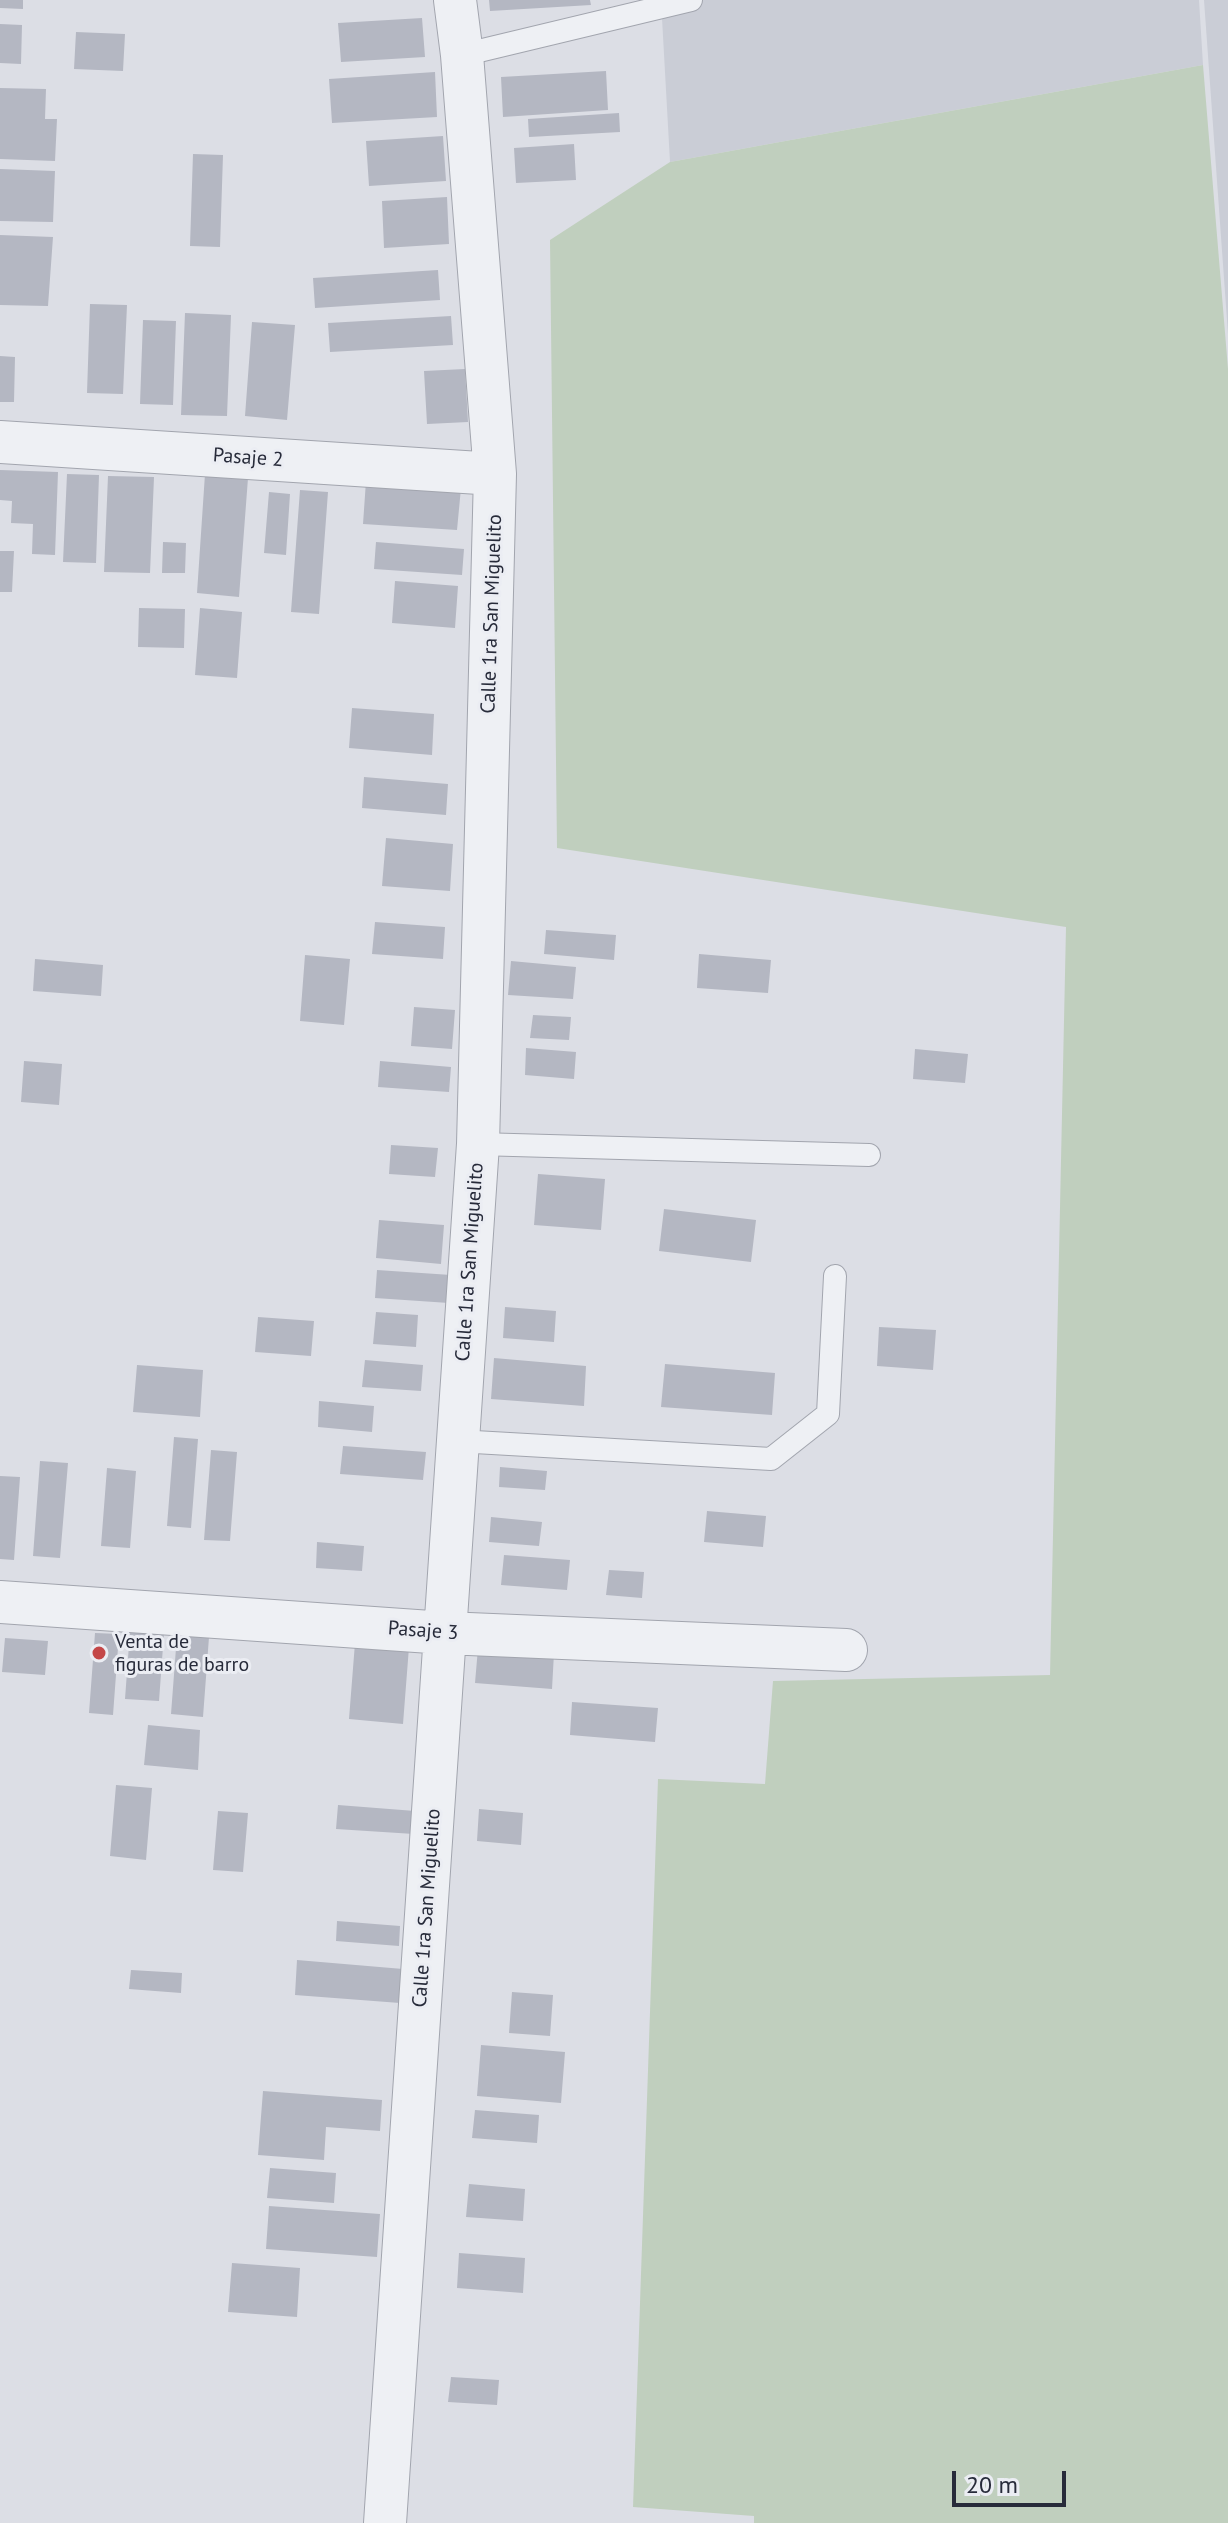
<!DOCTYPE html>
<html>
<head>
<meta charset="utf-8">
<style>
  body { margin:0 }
  #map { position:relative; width:1228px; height:2523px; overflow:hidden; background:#dcdee5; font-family:"PT Sans",sans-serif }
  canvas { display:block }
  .scale { position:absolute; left:952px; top:2471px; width:114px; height:36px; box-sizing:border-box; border:4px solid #272b3a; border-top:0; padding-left:10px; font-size:24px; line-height:28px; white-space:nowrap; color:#272b3a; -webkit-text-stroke:6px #ebedf3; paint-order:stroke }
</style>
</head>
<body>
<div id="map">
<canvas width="1228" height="2523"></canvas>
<div class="scale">20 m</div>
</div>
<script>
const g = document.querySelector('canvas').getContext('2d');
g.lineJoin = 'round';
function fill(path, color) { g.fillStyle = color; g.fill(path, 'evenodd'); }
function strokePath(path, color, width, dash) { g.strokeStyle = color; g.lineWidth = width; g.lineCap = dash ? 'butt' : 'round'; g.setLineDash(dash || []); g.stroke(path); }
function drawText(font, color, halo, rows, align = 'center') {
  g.font = font + ' "PT Sans",sans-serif'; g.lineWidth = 6; g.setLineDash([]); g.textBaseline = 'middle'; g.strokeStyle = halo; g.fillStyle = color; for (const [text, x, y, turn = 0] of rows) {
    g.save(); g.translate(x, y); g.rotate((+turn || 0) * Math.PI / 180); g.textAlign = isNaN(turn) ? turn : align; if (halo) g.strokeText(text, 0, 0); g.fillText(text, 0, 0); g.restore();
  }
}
fill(new Path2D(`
  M661 0H1199L1203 65 670 162Z
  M1204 0H1228V334Z`), '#cacdd6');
fill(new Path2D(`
  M1203 65 1228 369V2523H754V2516L633 2507 658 1779 765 1784 773 1681 1050 1675 1066 927 557 848 550 240 670 162Z`), '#c0cfbe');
fill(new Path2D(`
  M0 0H23V9L0 8Z
  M489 0H590L591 5 490 11Z
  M422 18 425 57 341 62 338 23Z
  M0 24 22 25 21 64 0 63Z
  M76 32 125 34 123 71 74 69Z
  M606 71 608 110 503 117 501 77Z
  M435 72 437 117 332 123 329 79Z
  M0 88 46 89 45 119H57L55 161 0 159Z
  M619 113 620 132 529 137 528 119Z
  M443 136 446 181 369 186 366 141Z
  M574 144 576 180 516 183 514 148Z
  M193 154 223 155 220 247 190 246Z
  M0 169 55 171 53 222 0 221Z
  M447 197 449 244 384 248 382 201Z
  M0 235 53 237 48 306 0 305Z
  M438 270 440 300 315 308 313 278Z
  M90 304 127 305 123 394 87 393Z
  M185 313 231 315 227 416 181 415Z
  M451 316 453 345 330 352 328 323Z
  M143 320 176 321 173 405 140 404Z
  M252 322 295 325 287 420 245 416Z
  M0 356 15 357 14 402H0Z
  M465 369 468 422 427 424 424 371Z
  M0 470 58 472 55 555 32 554 33 524 11 523 12 501 0 500Z
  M67 474 99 475 96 563 63 562Z
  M205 474 248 478 239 597 197 593Z
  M108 476 154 477 150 573 104 572Z
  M366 481 461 488 457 530 363 524Z
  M300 490 328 492 319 614 291 612Z
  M269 492 290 494 286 555 264 553Z
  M163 542 186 543 185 573H162Z
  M376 542 464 549 462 575 374 569Z
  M0 551H14L12 592H0Z
  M395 581 458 586 455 628 392 623Z
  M139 608 185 609 184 648 138 647Z
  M200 608 242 612 237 678 195 675Z
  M352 708 434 714 432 755 349 748Z
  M364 777 448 784 446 815 362 808Z
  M386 838 453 844 450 891 382 886Z
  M375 922 445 927 443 959 372 954Z
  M546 930 616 935 614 960 544 954Z
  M699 954 771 960 768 993 697 988Z
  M305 955 350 959 344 1025 300 1021Z
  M35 959 103 965 101 996 33 991Z
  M511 961 576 967 573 999 508 995Z
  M414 1007 455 1010 452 1049 411 1046Z
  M533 1015 571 1017 569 1040 530 1038Z
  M526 1048 576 1052 574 1079 525 1075Z
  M915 1049 968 1054 965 1083 913 1079Z
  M24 1061 62 1064 59 1105 21 1102Z
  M380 1061 451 1067 449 1092 378 1087Z
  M391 1145 438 1148 435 1177 389 1174Z
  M538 1174 605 1179 601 1230 534 1225Z
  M664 1209 756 1220 751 1262 659 1251Z
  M379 1220 444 1225 441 1264 376 1258Z
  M377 1270 451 1275 449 1303 375 1298Z
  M505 1307 556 1311 554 1342 503 1338Z
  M376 1312 418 1315 416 1347 373 1344Z
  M258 1317 314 1321 311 1356 255 1352Z
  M879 1327 936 1330 933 1370 877 1366Z
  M494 1358 586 1366 584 1406 491 1399Z
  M365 1360 423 1365 421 1391 362 1387Z
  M665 1364 775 1373 772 1415 661 1407Z
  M137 1365 203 1370 200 1417 133 1412Z
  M319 1401 374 1406 372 1432 318 1427Z
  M174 1437 198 1439 191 1528 167 1526Z
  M343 1446 426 1452 423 1480 340 1474Z
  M211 1450 237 1452 230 1541 204 1540Z
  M40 1461 68 1463 60 1558 33 1556Z
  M500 1467 547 1471 545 1490 499 1487Z
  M107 1468 136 1471 130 1548 101 1546Z
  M0 1476 20 1477 14 1560 0 1559Z
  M707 1511 766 1516 763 1547 704 1542Z
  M491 1517 542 1522 539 1546 489 1542Z
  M317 1542 364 1546 362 1571 316 1568Z
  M504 1555 570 1560 567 1590 501 1585Z
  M609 1570 644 1572 642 1598 606 1595Z
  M130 1631 164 1633 159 1701 125 1699Z
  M95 1633 119 1634 113 1715 89 1713Z
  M177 1635 209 1637 203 1717 171 1714Z
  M5 1638 48 1641 45 1675 2 1672Z
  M355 1643 409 1647 403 1724 349 1719Z
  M478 1648 554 1653 552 1689 475 1683Z
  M572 1702 658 1708 655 1742 570 1735Z
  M148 1725 200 1730 198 1770 144 1765Z
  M116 1785 152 1788 146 1860 110 1856Z
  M338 1805 415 1811 414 1834 336 1829Z
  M479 1809 523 1813 521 1845 477 1841Z
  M218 1811 248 1813 243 1872 213 1870Z
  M337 1921 400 1926 399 1946 336 1941Z
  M297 1960 403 1969 400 2003 295 1995Z
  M131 1970 182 1973 181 1993 129 1989Z
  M512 1992 553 1995 550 2036 509 2033Z
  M481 2045 565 2052 561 2103 477 2096Z
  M263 2091 382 2100 380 2131 326 2127 324 2160 258 2155Z
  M475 2110 539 2115 537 2143 472 2138Z
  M270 2168 336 2173 334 2203 267 2198Z
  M469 2184 525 2189 523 2221 466 2217Z
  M269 2206 380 2214 377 2257 266 2249Z
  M459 2253 525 2258 523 2293 457 2288Z
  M232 2263 300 2268 297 2317 228 2312Z
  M451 2377 499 2380 497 2405 448 2402Z`), '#b4b7c2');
const lane = new Path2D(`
  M462 55 691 0
  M478 1144 869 1155
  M457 1441 771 1459 828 1414 835 1276`);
const street = new Path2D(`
  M0 442 495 474
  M0 1602 445 1633 846 1650
  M385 2523 478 1144 495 474 462 55 455 0`);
strokePath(lane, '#a2a5ae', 24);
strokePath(street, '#a2a5ae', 44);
strokePath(lane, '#eef0f4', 22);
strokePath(street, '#eef0f4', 42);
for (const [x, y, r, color] of [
  [99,1653,8,"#c44748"]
]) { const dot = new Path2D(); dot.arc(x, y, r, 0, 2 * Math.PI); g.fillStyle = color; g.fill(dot); strokePath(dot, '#ebedf3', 3); }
drawText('20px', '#272b3a', '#ebedf3', [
  ["Pasaje 2",248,458,4],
  ["Calle 1ra San Miguelito",492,614,-88],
  ["Calle 1ra San Miguelito",470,1262,-86],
  ["Pasaje 3",423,1631,4],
  ["Calle 1ra San Miguelito",427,1908,-86]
]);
drawText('20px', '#272b3a', '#ebedf3', [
  ["Venta de",115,1642],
  ["figuras de barro",115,1665]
], 'left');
</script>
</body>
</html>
